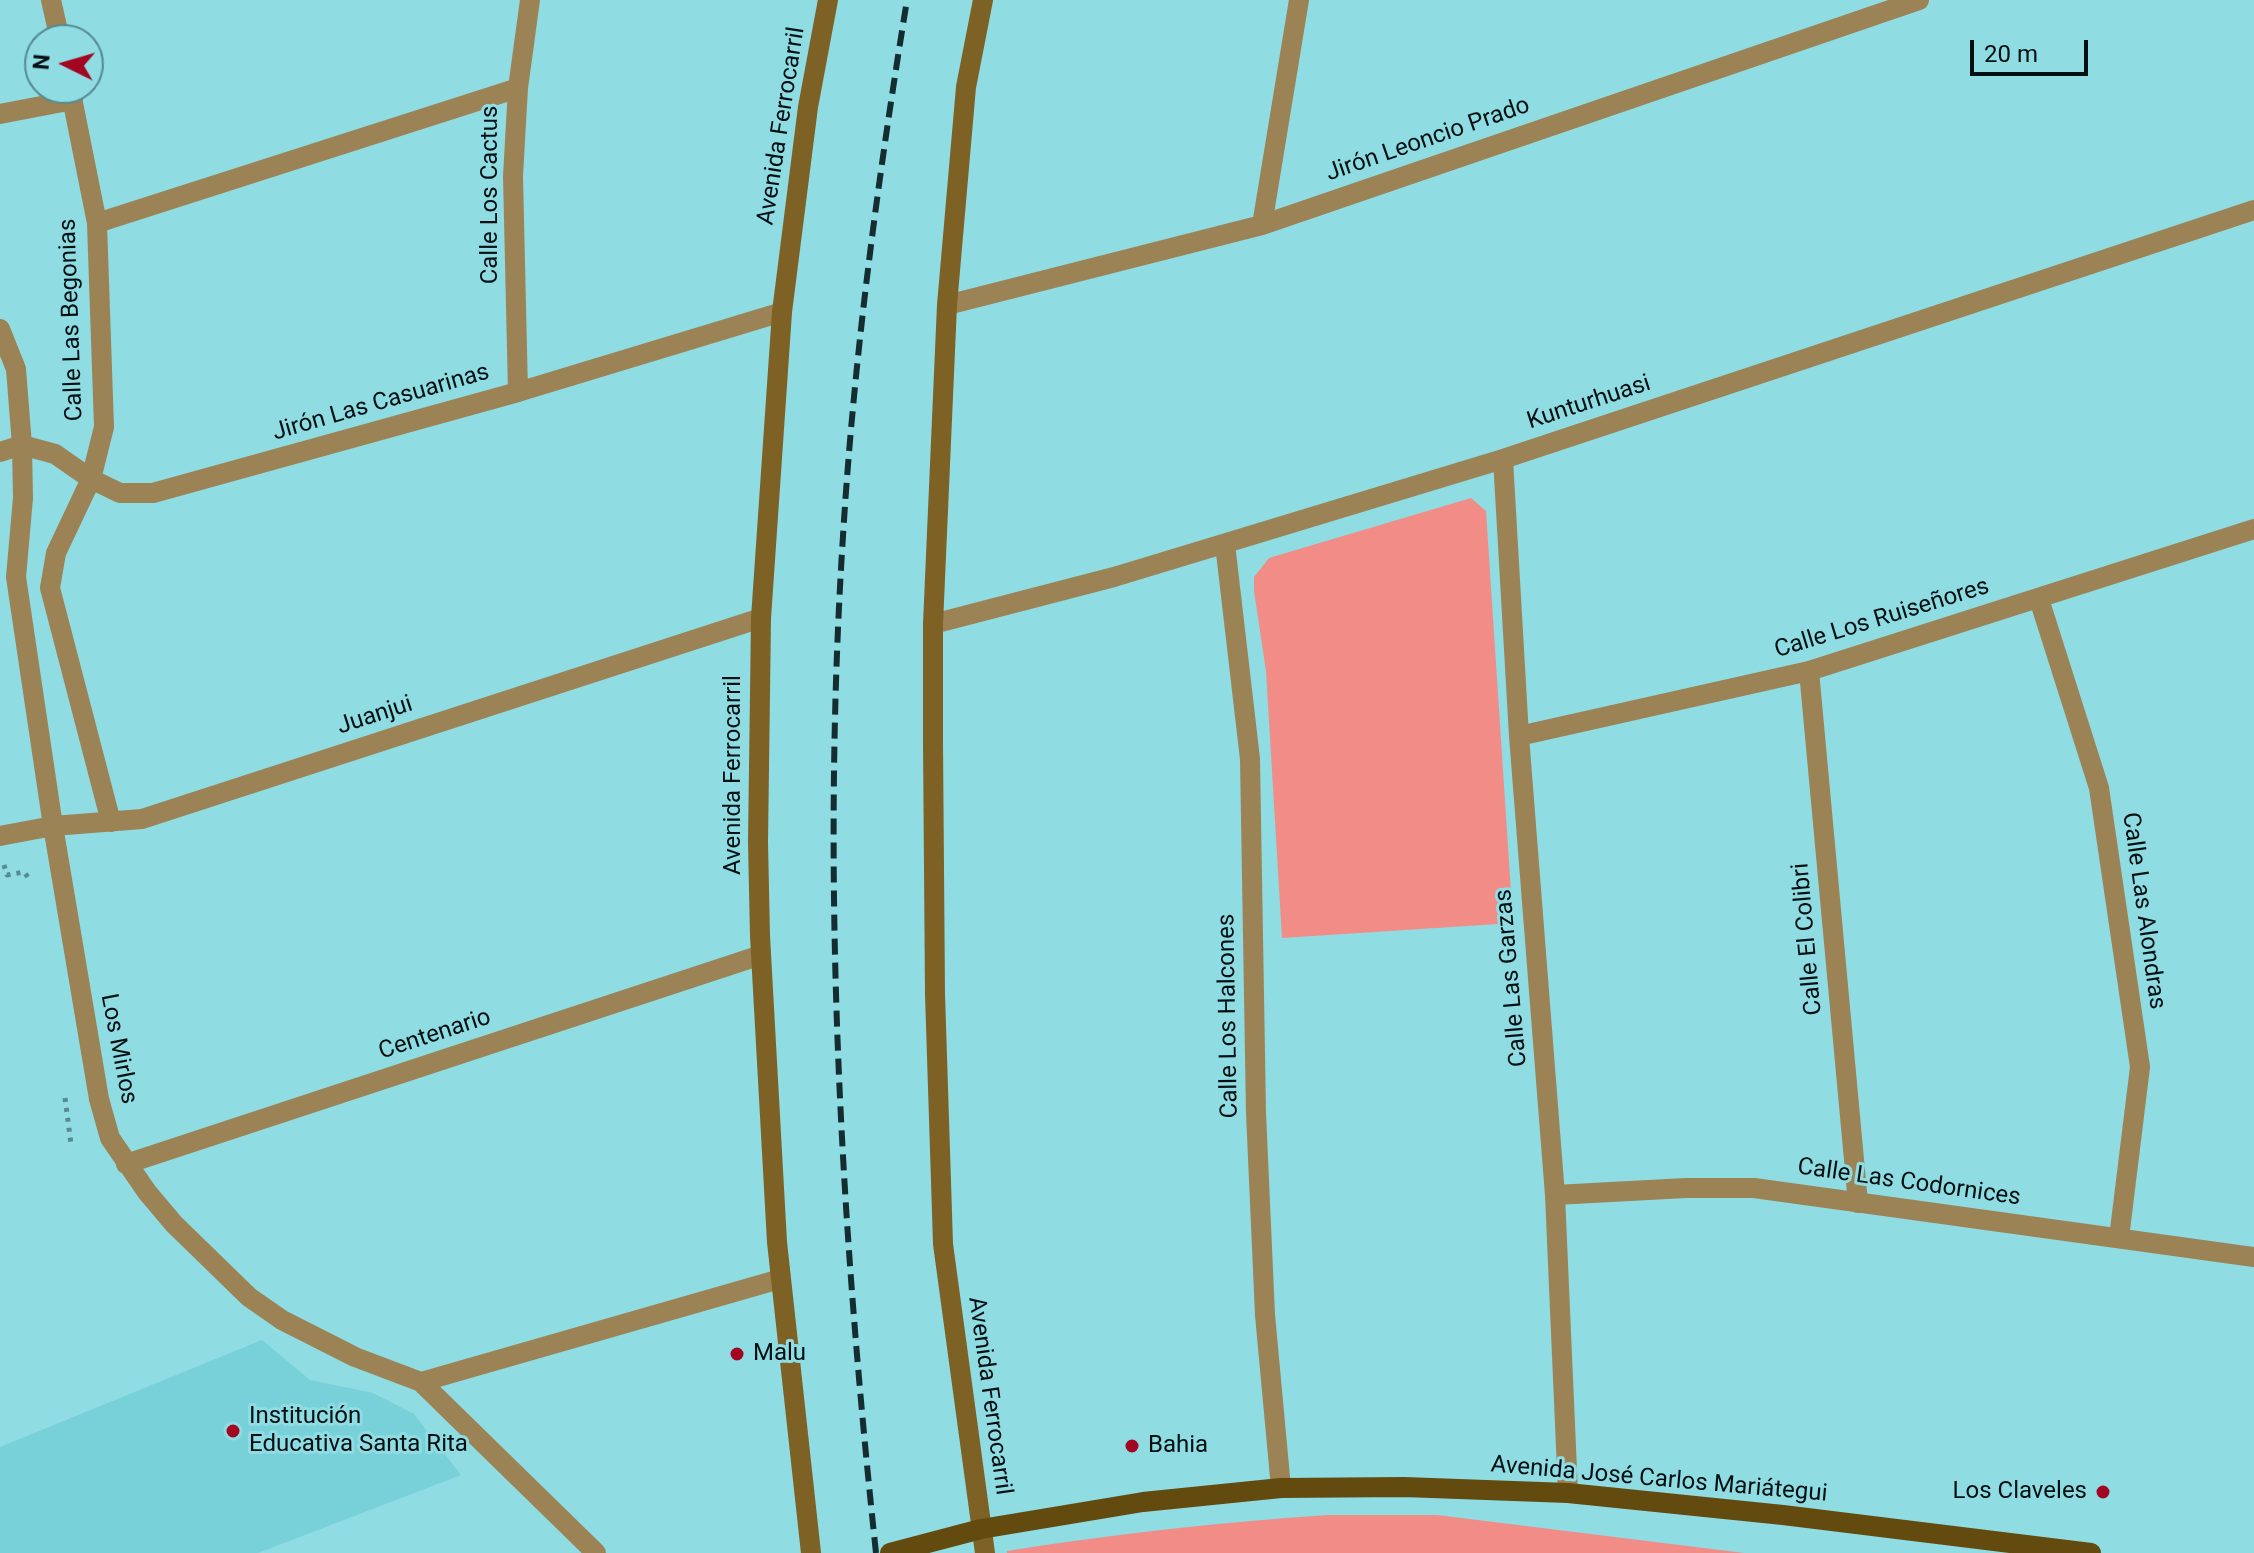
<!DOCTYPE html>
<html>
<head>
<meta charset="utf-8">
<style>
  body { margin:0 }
  #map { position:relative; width:2254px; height:1553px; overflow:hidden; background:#8fdce3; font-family:Roboto,sans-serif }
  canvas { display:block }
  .north { position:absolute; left:24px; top:24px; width:80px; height:80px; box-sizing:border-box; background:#8fdce3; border:2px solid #568a8f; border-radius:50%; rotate:275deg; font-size:22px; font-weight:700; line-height:32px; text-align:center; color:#001012 }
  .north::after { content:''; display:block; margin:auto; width:28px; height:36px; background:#a30620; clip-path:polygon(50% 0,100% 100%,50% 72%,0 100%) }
  .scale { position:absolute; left:1970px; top:40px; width:118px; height:36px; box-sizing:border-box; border:4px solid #001012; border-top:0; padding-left:10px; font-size:24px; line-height:28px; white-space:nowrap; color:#001012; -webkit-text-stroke:6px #8fdce3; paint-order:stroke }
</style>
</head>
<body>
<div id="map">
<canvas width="2254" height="1553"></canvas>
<div class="north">N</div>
<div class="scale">20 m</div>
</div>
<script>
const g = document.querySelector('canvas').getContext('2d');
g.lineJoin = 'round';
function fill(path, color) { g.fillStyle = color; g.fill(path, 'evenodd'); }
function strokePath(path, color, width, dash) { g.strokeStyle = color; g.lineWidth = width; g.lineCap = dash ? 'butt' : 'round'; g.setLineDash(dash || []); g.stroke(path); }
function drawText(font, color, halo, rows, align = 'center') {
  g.font = font + ' Roboto,sans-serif'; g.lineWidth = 6; g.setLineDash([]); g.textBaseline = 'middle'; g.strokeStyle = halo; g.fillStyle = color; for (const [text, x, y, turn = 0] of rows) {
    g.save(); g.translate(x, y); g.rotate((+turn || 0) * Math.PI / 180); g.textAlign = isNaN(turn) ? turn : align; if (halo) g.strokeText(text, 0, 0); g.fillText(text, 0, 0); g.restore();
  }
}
fill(new Path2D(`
  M262 1340 310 1380 373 1393 414 1414 461 1475 258 1553H0V1447Z`), '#78d0d9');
fill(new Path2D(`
  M1471 498 1486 511 1513 923 1282 938 1266 671 1254 591V577L1269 558Z
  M1329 1515H1437L1744 1553H1007V1551C1114 1534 1221 1522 1329 1515Z`), '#f28c87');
strokePath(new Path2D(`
  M4 865 7 875 24 872 30 880
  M65 1098 71 1144`), '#568b90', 5, [4, 6]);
strokePath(new Path2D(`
  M51 0 60 40
  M70 88 97 223 104 427 91 479 56 553 50 588 111 822
  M0 114 73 100
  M97 223 518 88
  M1262 225 1299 0
  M947 305 1262 225 1919 0
  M0 329 16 369 22 445 23 498 16 577 53 826 99 1099 110 1138 147 1192 174 1224 249 1297 282 1320 355 1357 421 1382 596 1553
  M518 392 513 176 518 88 530 0
  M0 452 22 445 55 454 91 479 120 493H153L518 392 782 312
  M1503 459 1519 736 1555 1195 1568 1493
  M1225 544 1250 759 1256 1113 1265 1315 1281 1488
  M2039 599 2099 788 2140 1067 2119 1238
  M933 624 1114 577 1503 459 2254 210
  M1809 671 1858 1203
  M1519 736 1809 671 2254 529
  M0 836 53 826 142 819 761 618
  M126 1164 761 955
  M1555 1195 1686 1188H1754L2254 1257
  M421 1382 780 1279`), '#9c8355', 20);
strokePath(new Path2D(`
  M983 0 966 87 947 305 933 624V743L935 994 943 1244 985 1553
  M811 1553 777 1242 760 936 758 842 761 618 782 312 808 107 828 0`), '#7d6125', 20);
strokePath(new Path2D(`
  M890 1553 981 1529 1143 1502 1281 1488 1404 1487 1568 1493 1783 1515 2091 1553`), '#634a0f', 20);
strokePath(new Path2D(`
  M876 1553C840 1216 821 875 843 536 854 356 878 178 907 0`), '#142d30', 6, [16, 8]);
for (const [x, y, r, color] of [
  [737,1354,8,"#a30620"],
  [233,1431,8,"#a30620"],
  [1132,1446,8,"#a30620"],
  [2103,1492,8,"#a30620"]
]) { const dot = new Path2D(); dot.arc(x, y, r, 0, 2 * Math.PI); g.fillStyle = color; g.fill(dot); strokePath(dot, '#8fdce3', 3); }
drawText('24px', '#001012', '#8fdce3', [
  ["Avenida Ferrocarril",782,126,-81],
  ["Jirón Leoncio Prado",1428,140,-19],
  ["Calle Los Cactus",491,195,-90],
  ["Calle Las Begonias",72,320,-92],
  ["Jirón Las Casuarinas",381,403,-16],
  ["Kunturhuasi",1589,403,-18],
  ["Calle Los Ruiseñores",1882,619,-17],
  ["Juanjui",375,716,-18],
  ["Avenida Ferrocarril",734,775,-90],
  ["Calle Las Alondras",2143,911,82],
  ["Calle El Colibri",1808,939,-95],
  ["Calle Las Garzas",1512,978,-95],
  ["Calle Los Halcones",1229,1016,-91],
  ["Centenario",435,1035,-18],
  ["Los Mirlos",118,1049,79],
  ["Calle Las Codornices",1909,1183,8],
  ["Avenida Ferrocarril",989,1396,82],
  ["Avenida José Carlos Mariátegui",1659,1480,5]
]);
drawText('24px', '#001012', '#8fdce3', [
  ["Malu",753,1354],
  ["Institución",249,1417],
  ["Educativa Santa Rita",249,1445],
  ["Bahia",1148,1446],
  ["Los Claveles",2087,1492,"right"]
], 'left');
</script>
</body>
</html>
